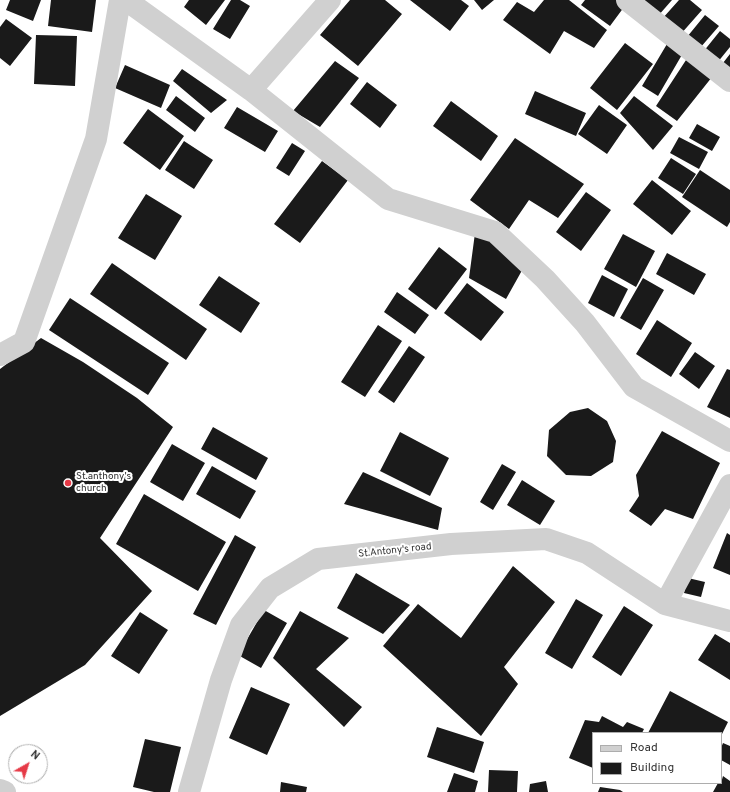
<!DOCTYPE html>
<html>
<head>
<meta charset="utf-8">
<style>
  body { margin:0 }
  #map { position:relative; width:730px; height:792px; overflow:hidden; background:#fff; font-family:Overpass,sans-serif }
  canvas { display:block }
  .legend { position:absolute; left:592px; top:732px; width:130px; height:52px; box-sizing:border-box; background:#fff; border:1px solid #adadad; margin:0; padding:5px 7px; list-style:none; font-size:12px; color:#333 }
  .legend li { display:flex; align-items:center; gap:8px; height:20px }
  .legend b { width:20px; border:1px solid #adadad }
  .north { position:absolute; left:8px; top:744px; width:40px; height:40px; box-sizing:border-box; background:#fff; border:1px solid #adadad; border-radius:50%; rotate:39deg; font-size:11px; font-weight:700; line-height:16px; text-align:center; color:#333 }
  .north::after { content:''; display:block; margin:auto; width:14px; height:18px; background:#e63946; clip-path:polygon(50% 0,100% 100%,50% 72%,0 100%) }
</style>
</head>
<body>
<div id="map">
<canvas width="730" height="792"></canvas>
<ul class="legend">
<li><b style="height:5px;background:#d0d0d0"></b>Road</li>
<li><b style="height:11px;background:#1a1a1a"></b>Building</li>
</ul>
<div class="north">N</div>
</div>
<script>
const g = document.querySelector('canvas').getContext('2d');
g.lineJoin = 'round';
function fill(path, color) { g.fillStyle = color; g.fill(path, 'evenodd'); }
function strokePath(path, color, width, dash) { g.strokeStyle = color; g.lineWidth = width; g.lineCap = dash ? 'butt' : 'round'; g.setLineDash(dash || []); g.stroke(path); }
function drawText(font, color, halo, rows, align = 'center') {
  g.font = font + ' Overpass,sans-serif'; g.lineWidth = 4; g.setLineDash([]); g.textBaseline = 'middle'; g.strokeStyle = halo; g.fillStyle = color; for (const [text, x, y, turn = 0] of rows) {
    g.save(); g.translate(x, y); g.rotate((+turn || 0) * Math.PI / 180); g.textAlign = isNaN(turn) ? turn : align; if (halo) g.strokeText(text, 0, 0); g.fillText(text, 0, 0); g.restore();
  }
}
fill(new Path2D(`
  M10 0H41L33 21 6 10Z
  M51 0H96L92 32 48 26Z
  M189 0H225L206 25 184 7Z
  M231 0H240L250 6 230 39 213 29Z
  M350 0H385L402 14 358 66 320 35Z
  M410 0H461L469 6 450 31Z
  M474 0H494L482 10Z
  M544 0H569L607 30 594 48 564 31 550 54 503 20 517 2 534 12Z
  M585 0H622L627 3 610 26 581 5Z
  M639 0H672L658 16Z
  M679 0H690L702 10 680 35 662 19Z
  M705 15 719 26 700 48 687 37Z
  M6 19 32 38 10 66 0 58V27Z
  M720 31 730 39V47L717 63 703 52Z
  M36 35 77 36 75 86 34 84Z
  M625 43 653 64 617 110 590 88Z
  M667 44 683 53 658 96 642 86Z
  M730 54V76L719 68Z
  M688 57 712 77 677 121 656 106Z
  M335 61 359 78 320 127 293 111Z
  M125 65 170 85 161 108 115 88Z
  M182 69 227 100 211 113 173 81Z
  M367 82 397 105 380 128 350 104Z
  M535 91 586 113 576 136 525 114Z
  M176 96 205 118 195 132 166 110Z
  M634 96 673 126 653 150 620 113Z
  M451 101 498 136 481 161 433 126Z
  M599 105 627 125 607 154 578 134Z
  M237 107 278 131 265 152 224 128Z
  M148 109 184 136 160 170 123 143Z
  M697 124 720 137 712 151 689 138Z
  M679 137 708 152 699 169 670 153Z
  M515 138 584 184 558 218 529 200 509 229 470 200Z
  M184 141 213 160 194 189 165 170Z
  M292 143 305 151 289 176 276 168Z
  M671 158 696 174 683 194 658 178Z
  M322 161 348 180 300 243 274 224Z
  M700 170 730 190V222L727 227 682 197Z
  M652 180 691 211 672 235 633 204Z
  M586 192 611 210 581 251 556 232Z
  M146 194 182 216 155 260 118 238Z
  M475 233 490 235 525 265 506 299 469 278Z
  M623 234 655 251 636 287 604 269Z
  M439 247 467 269 436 310 408 289Z
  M667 253 706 274 694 295 656 274Z
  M112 263 207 329 186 360 90 294Z
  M602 275 628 289 614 317 588 303Z
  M219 276 260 303 241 333 199 305Z
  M643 278 664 290 641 330 620 318Z
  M467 283 504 312 481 341 444 313Z
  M397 292 429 315 415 334 384 312Z
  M70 298 169 363 148 395 49 330Z
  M657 320 692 343 671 377 636 354Z
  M378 325 402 341 365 397 341 382Z
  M41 338 83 362 137 398 173 427 100 538 152 591 85 665 0 716V369Z
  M409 346 425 357 394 403 378 392Z
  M695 352 715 366 699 389 679 374Z
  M727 369 730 370V418L707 407Z
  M588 408 607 421 616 441 613 462 591 476 566 475 547 456 549 430 570 412Z
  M213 427 268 458 256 480 201 449Z
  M662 431 720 463 693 519 665 509 651 526 629 511 639 496 636 475Z
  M400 432 449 458 430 496 380 471Z
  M172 444 205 463 183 501 150 482Z
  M502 464 516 472 493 510 480 502Z
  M212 466 256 491 240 519 196 494Z
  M363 472 442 508 438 530 344 504Z
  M522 480 555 501 540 525 507 505Z
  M144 494 226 542 198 591 116 544Z
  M727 533 730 535V575L713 568Z
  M235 535 256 547 216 625 193 614Z
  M513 566 555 602 504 667 518 684 481 736 383 646 418 604 461 638Z
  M356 573 410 605 383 634 337 608Z
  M688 578 705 582 701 597 684 593Z
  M576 599 603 615 572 669 545 653Z
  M624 606 653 625 621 676 592 657Z
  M264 610 287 623 261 668 238 655Z
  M300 611 349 638 316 669 362 707 344 727 273 658Z
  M140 612 168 630 139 674 111 656Z
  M715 634 730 643V680L698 660Z
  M251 687 290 704 267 755 229 738Z
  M670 691 728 722 721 736V733H648Z
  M602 716 623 727 627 722 644 729 642 733H593V768L569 758 585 720 599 722Z
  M437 727 484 742 474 773 427 757Z
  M145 739 181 747 170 792H154L133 787Z
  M723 743 730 746V765L721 760V748Z
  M489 770 518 771 517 792H488Z
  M454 773 478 781 475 792H447Z
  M723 776 730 781V792H713L718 783H721Z
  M546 781 548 792H529L530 784Z
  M281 782 307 787 306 792H280Z
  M600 787 620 790 623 792H598Z`), '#1a1a1a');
strokePath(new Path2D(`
  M126 0 251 90 388 199 495 232 545 279 585 323 634 387 730 441
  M627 0 730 81
  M251 90 330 0
  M0 355 24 342 96 139 120 0
  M665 604 730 485
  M0 790 5 792
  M189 792 221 680 241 625 270 588 318 559 451 544 546 539 587 553 665 604 730 621`), '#d0d0d0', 22);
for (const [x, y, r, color] of [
  [68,483,4,"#e63946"]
]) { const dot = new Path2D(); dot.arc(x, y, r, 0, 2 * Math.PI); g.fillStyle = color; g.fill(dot); strokePath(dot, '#fff', 1.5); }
drawText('10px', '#333', '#fff', [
  ["St.anthony's",76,477],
  ["church",76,489]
], 'left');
drawText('10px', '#333', '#fff', [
  ["St.Antony's road",395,551,-6]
]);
</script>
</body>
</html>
